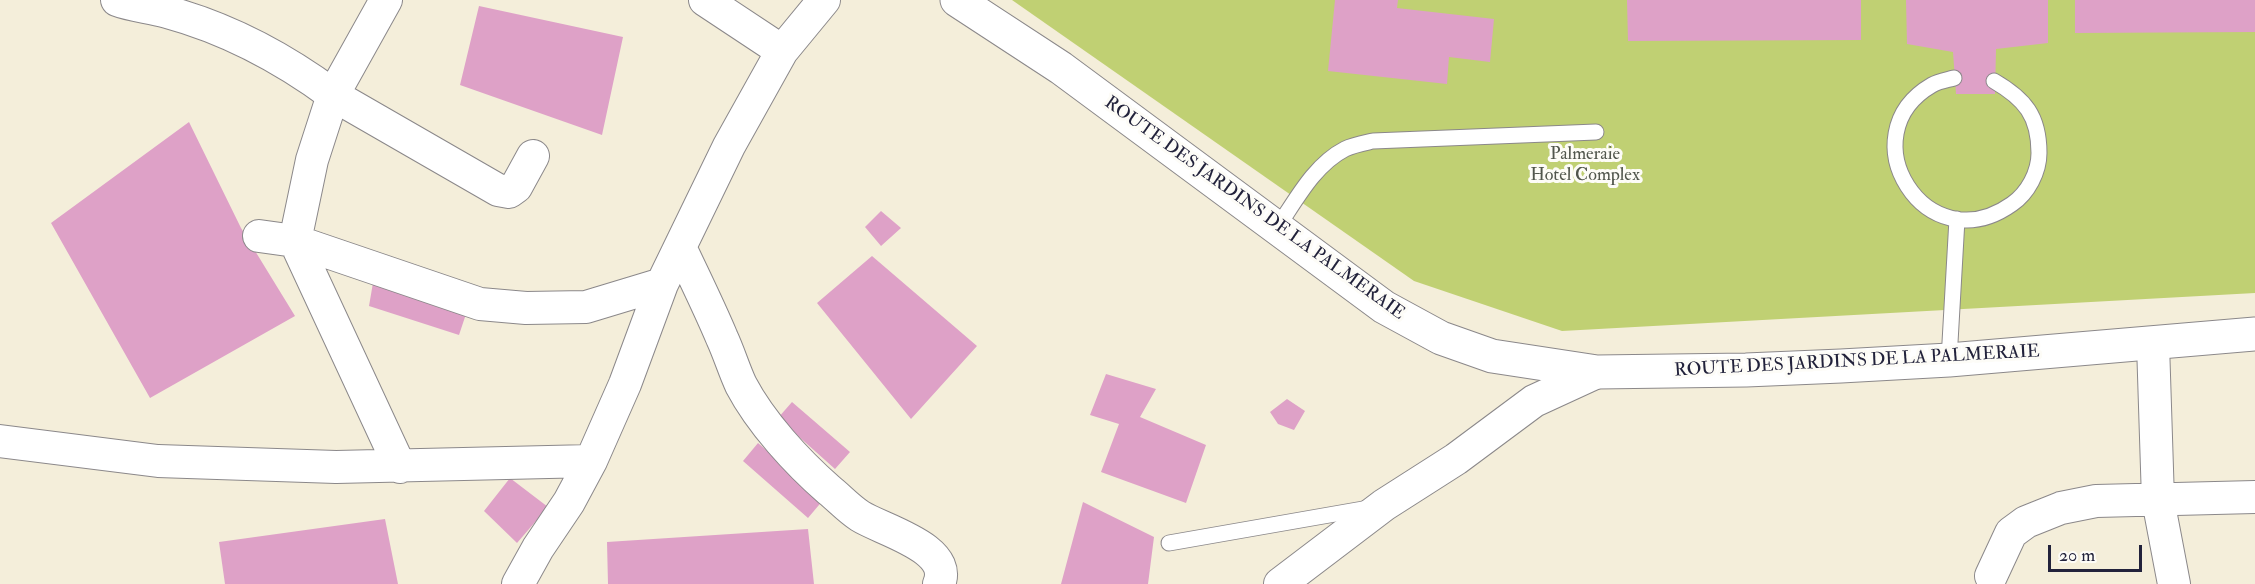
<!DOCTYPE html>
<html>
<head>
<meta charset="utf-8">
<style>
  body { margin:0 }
  #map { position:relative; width:2255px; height:584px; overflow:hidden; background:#f4eeda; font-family:"IM FELL Double Pica",serif }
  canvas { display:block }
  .scale { position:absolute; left:2048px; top:545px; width:94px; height:27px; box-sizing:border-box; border:3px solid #22223b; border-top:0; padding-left:8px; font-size:18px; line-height:21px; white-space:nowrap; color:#22223b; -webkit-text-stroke:4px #fdfcf7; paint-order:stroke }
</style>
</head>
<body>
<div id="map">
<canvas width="2255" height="584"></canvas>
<div class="scale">20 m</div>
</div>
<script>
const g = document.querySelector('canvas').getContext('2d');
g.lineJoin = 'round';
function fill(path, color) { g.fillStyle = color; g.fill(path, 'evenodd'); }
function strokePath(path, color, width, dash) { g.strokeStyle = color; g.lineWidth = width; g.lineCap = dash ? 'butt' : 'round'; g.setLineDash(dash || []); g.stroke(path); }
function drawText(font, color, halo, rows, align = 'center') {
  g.font = font + ' "IM FELL Double Pica",serif'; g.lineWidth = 6; g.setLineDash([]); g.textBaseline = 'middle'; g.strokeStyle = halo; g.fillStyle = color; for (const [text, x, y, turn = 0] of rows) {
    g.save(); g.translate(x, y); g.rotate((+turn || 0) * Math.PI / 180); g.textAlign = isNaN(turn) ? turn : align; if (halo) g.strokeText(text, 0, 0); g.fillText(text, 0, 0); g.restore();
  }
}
fill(new Path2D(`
  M1012 0H2255V293L1562 331 1414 281Z`), '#c0d073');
fill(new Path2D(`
  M1335 0H1398L1397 8 1494 19 1490 62 1449 57 1447 84 1328 71Z
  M1627 0H1861V40L1628 41Z
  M1906 0H2048V43L1996 49 1995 94H1956L1953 52 1907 44Z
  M2075 0H2255V32L2075 33Z
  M479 6 623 37 602 135 460 85Z
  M189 122 241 228 295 316 150 398 51 223Z
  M881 211 901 228 881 246 865 227Z
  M872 256 977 346 911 419 817 303Z
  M374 277 467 311 459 335 369 306Z
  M1106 374 1156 389 1140 417 1206 445 1186 503 1101 472 1119 424 1090 415Z
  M1287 399 1305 411 1294 430 1278 424 1270 412Z
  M792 402 850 452 835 469 778 418Z
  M758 443 824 499 808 518 743 461Z
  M510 478 548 507 517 543 484 511Z
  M1083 502 1154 537 1148 584H1061Z
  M385 519 398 584H225L219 542Z
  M808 529 814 584H608L607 542Z`), '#dea1c7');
const service = new Path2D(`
  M1954 78C1947 80 1939 81 1932 85 1846 135 1926 265 2012 204 2028 193 2039 172 2039 153 2039 116 2025 99 1994 81
  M1277 228C1296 200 1314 165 1345 149 1353 145 1364 143 1373 141L1596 132
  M1949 360 1957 219
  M1169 543 1369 508`);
const minor = new Path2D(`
  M117 0C133 6 150 7 167 12 226 28 283 58 333 95L498 190 509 192 516 187 533 156
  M386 0 333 95 312 160 295 241 400 467
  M705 0 782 51
  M259 236 295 241 480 304 526 308 586 307 662 284
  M680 247C694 277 709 307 722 338 729 353 734 370 741 385 761 423 797 462 829 490 839 498 849 509 860 516 882 530 954 548 939 584
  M2153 344 2158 500 2174 584
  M0 441 158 461 336 467 591 461
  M1991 576 2011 533 2026 522 2061 508 2096 501 2255 497
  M518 584 538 548 569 502 591 461 625 384 662 284 729 146 782 51 824 0
  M1280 584 1384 505 1456 459 1534 401 1597 372`);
const tertiary = new Path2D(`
  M957 0 1061 68 1384 307 1441 338 1492 356 1597 372 1746 370 1841 366 1949 360 2255 334`);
strokePath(service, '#8b888a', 17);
strokePath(minor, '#8b888a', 34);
strokePath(tertiary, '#8b888a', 35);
strokePath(service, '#fff', 15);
strokePath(minor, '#fff', 32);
strokePath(tertiary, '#fff', 33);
drawText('18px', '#51564c', '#fdfcf7', [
  ["Palmeraie",1585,155],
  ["Hotel Complex",1585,176]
]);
drawText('18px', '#22223b', '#fdfcf7', [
  ["ROUTE DES JARDINS DE LA PALMERAIE",1254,209,36],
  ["ROUTE DES JARDINS DE LA PALMERAIE",1857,362,-3]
]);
</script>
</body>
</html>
